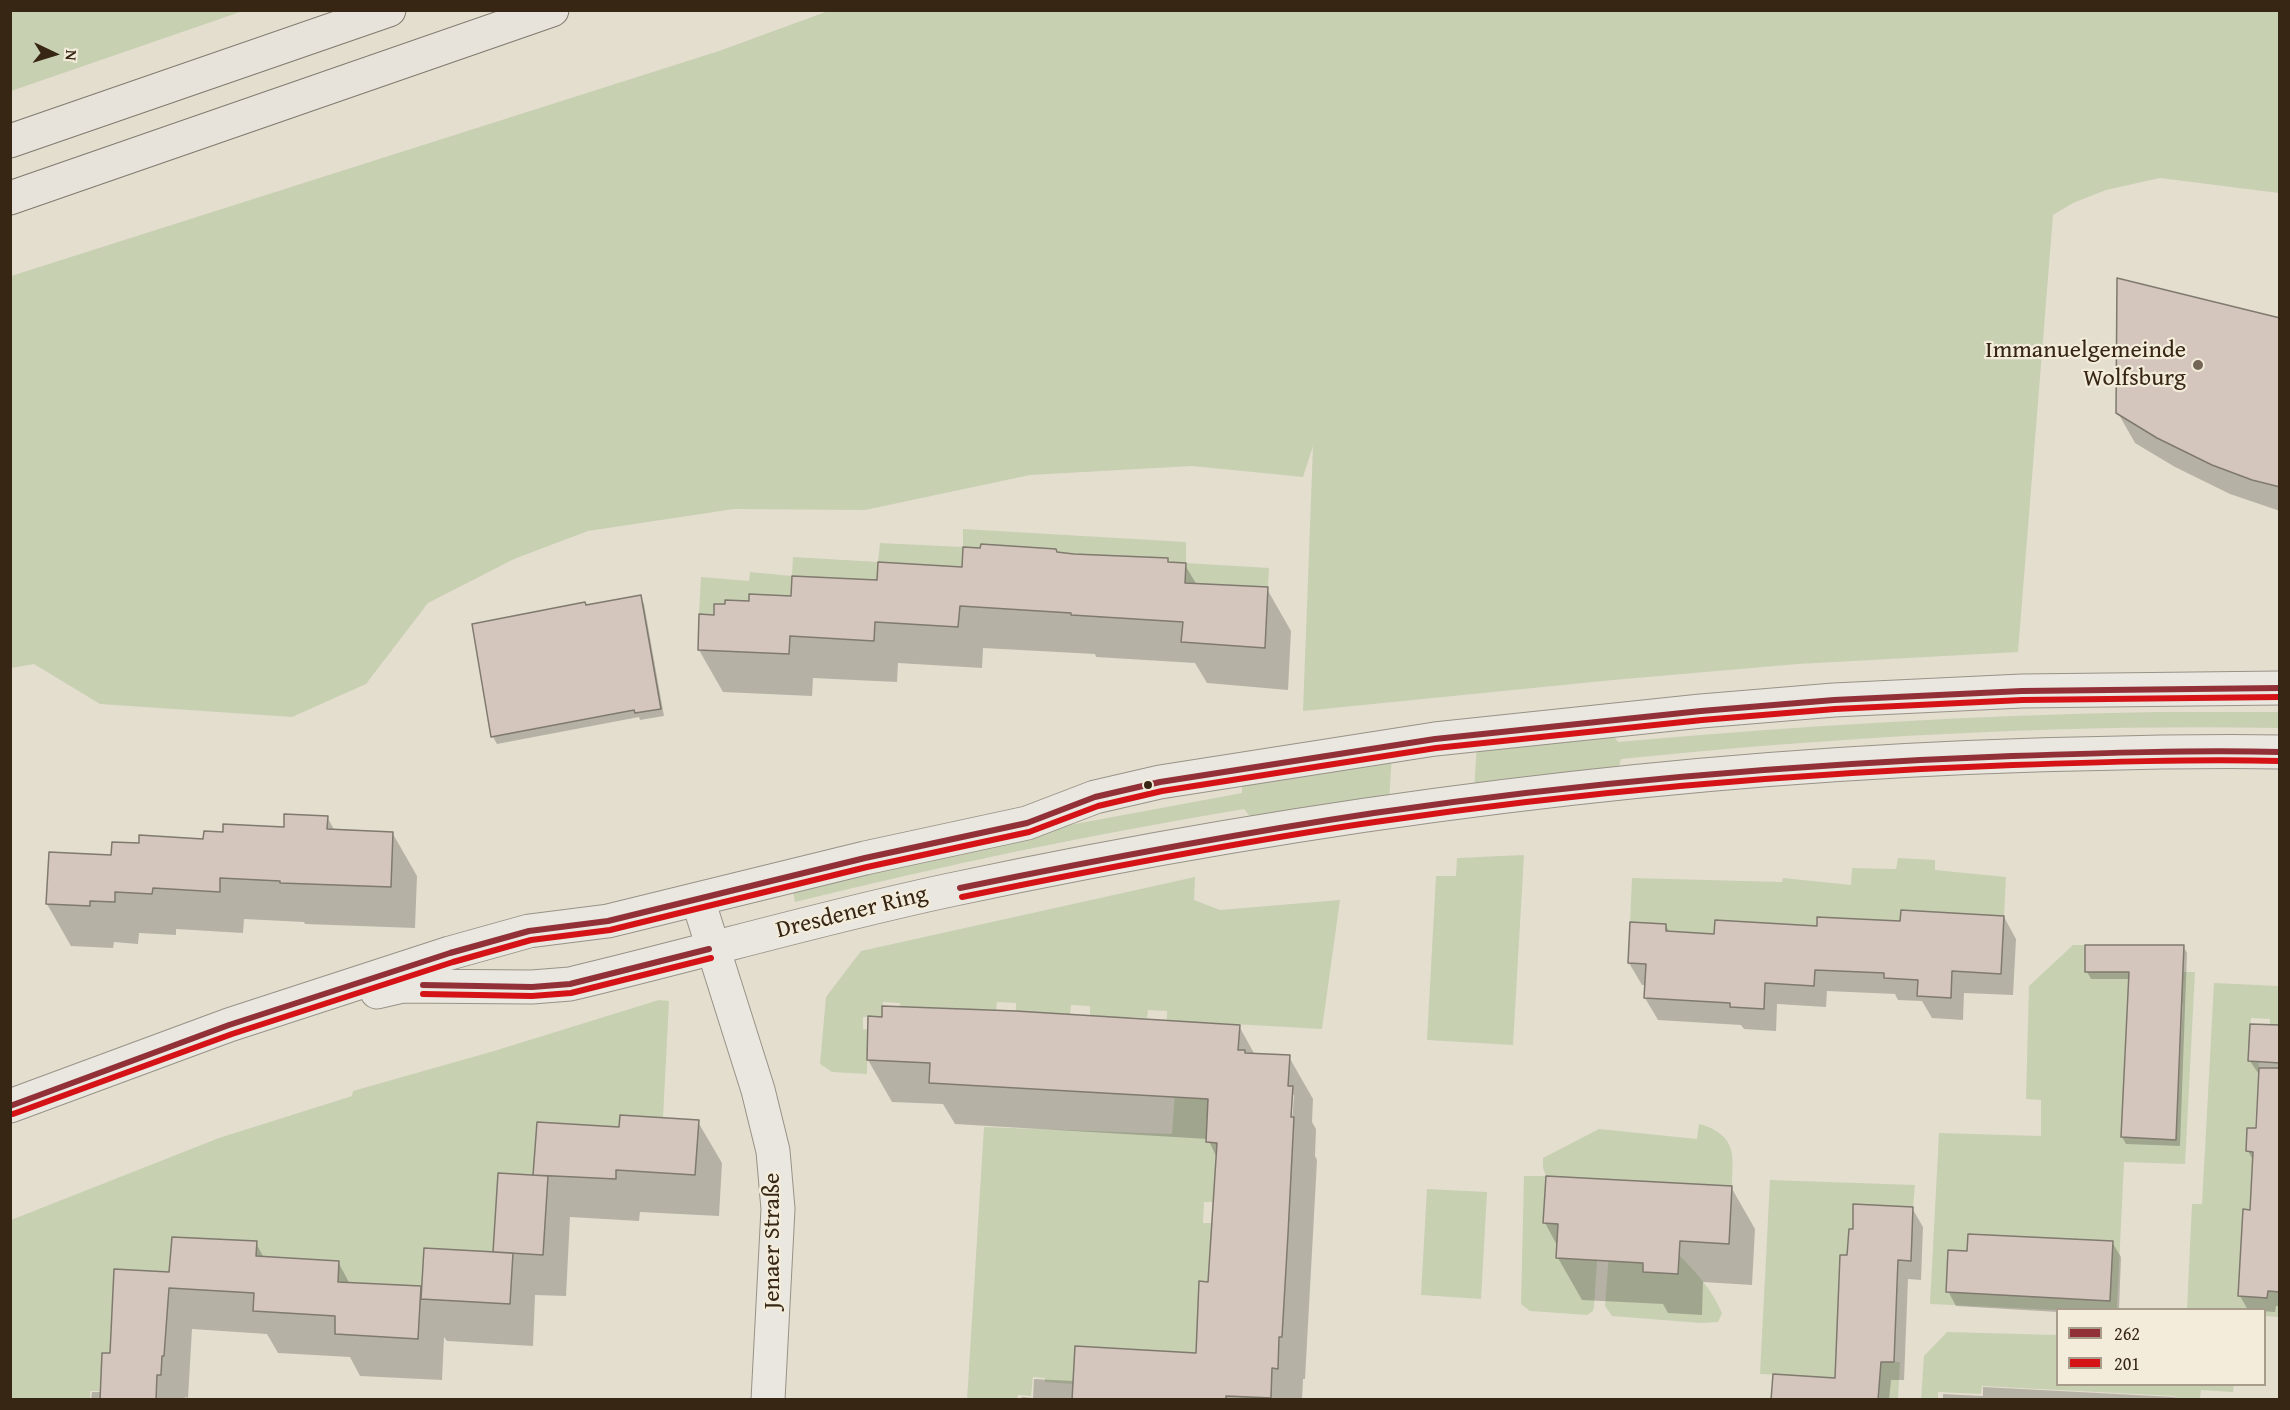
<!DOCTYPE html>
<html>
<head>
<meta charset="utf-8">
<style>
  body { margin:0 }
  #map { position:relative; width:2290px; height:1410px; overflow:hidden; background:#e4decf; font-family:"Gentium Book Plus",serif }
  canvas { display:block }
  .frame { position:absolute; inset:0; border:12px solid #372614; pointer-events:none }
  .legend { position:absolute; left:2056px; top:1308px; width:210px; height:78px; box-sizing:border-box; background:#f3ecdb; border:2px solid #a89d8b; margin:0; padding:8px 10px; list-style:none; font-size:18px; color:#372614 }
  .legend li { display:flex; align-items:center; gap:12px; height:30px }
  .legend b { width:30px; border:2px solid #a89d8b }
  .north { position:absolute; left:24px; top:24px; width:60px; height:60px; -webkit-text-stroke:4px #f3ecdb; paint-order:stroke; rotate:94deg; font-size:16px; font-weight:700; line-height:24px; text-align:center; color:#372614 }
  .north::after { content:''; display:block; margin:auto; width:21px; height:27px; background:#372614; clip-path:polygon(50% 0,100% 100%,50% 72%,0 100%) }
</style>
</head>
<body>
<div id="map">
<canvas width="2290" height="1410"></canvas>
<div class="frame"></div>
<ul class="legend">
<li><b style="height:8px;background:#923037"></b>262</li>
<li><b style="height:8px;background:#d51317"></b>201</li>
</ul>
<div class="north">N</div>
</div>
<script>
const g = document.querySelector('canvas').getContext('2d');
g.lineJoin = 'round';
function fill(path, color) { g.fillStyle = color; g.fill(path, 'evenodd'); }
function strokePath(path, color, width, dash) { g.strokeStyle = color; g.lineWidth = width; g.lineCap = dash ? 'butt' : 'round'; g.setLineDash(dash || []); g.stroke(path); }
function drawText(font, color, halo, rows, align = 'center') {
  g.font = font + ' "Gentium Book Plus",serif'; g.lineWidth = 4.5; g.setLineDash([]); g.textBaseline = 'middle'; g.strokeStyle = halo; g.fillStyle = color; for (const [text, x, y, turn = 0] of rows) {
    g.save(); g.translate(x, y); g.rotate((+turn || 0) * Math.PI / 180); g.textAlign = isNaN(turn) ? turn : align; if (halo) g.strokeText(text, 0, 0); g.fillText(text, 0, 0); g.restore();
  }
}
fill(new Path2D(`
  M11 10H243V11L11 91Z
  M831 10 2279 11V193L2160 178 2106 190 2073 203 2053 215 2018 652 1798 664 1613 680 1303 711 1313 446 1303 477 1192 466 1030 475 865 510 734 509 588 531 514 559 428 603 366 684 292 717 100 704 34 664 11 668V276L719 51Z
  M963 529 1186 542V563L1269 568 1268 587 1185 583 1168 562V558L1092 555 1074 557V553L1057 552 1056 549 981 544 980 548 962 567 878 562 877 580 793 576 791 596 749 594V601L726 600 725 604H714V615L699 614 701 577 749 581 750 572 792 576 793 557 878 562 880 543 963 547Z
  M2156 712H2279V728C2060 724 1839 737 1621 759L1616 776 1474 792 1477 743 1609 729 1618 742C1797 726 1976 715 2156 712Z
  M1392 753 1389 803 1256 824 1244 809C1093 834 944 865 795 902L791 883 951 847 1242 793V776Z
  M1524 855 1513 1045 1427 1040 1436 876H1456L1457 858Z
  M1898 858 1935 860V870L2006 877 2004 916 1901 910 1900 921 1818 917 1817 926 1715 921 1714 934 1666 931V924L1630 922 1632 878 1782 882 1783 878 1851 885 1852 868 1896 869Z
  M1195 877 1194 900 1220 910 1340 900 1322 1029 1198 1022 1166 1033 1167 1011 1148 1010 1147 1018 1130 1017 1129 1022 1090 1020V1006L1071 1005 1070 1015H1016V1003L997 1002 996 1010 979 1009V1012L900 1007V1003L883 1002 882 1017H863V1029L868 1030 867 1074 832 1072 820 1064 826 997 861 951Z
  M2073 945H2085V972H2195L2185 1164 2124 1162 2117 1308 2115 1310H2057L1930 1304 1939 1133 2041 1136V1100L2026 1099 2029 986ZM2127 1002 2183 1004 2176 1139 2121 1137ZM1968 1234 2088 1256 2089 1240 2113 1241 2110 1300 2070 1299 1948 1250 1967 1251Z
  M2214 983 2279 986V1025H2270V1019L2251 1018 2248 1061 2259 1062 2255 1128H2247L2253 1152 2250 1210 2243 1209 2267 1298 2268 1291 2279 1292V1317L2265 1316 2264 1310H2187L2192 1204H2202Z
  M659 1000 669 1001 663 1118 620 1116 619 1127 537 1122 533 1175 498 1173 493 1252 424 1248 422 1286 338 1282V1261L256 1256V1241L172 1237 169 1272 114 1269 110 1353H102L100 1391H90V1399L11 1400V1220L219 1138 352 1096 353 1091 494 1051Z
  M1176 1077 1214 1079 1206 1142 1217 1143 1215 1164 1220 1202H1204L1203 1223H1212L1217 1282 1199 1281 1198 1366 1149 1350 1076 1346 1073 1384 1045 1382V1378L1033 1377 1031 1396 1018 1395 1017 1399 967 1400 984 1127 1172 1134Z
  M1699 1124C1705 1125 1708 1127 1713 1129 1738 1143 1732 1161 1732 1186L1546 1176 1558 1224 1557 1258 1597 1261 1594 1306 1593 1311 1587 1315 1530 1311 1521 1304 1524 1176H1546L1543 1168V1158L1599 1129 1697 1139Z
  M1770 1180 1915 1185 1913 1207 1854 1204 1853 1229 1849 1230 1847 1255H1840L1836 1359 1900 1362 1898 1399H1878L1880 1374 1856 1379 1760 1374Z
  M1427 1189 1487 1192 1481 1299 1421 1295Z
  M1609 1251 1644 1253 1643 1272 1678 1274 1679 1255C1697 1273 1712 1290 1722 1313L1718 1322 1701 1323 1612 1316 1605 1306Z
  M1947 1332 2057 1335 2058 1384H2234L2233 1392 2201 1390 2200 1399 2176 1400 2175 1396 1982 1386 1981 1394 1938 1392V1399H1921L1924 1356Z`), '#c8d0b2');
fill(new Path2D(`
  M2280 319V511L2230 494 2175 467 2135 443 2118 413Z
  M1058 553 1167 560 1170 564 1185 565 1197 585 1267 589 1291 631 1288 690 1207 683 1195 663 1096 657 1095 654 983 648 982 668 898 663 897 682 813 678 812 696 723 692 699 650 715 616 750 603Z
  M640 597 644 604 664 716 640 720 639 717 497 744 493 737 473 625Z
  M327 817 335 831 393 834 417 876 415 928 305 924 304 922 244 919 243 933 176 929V935L139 933 138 944 114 942 113 948 71 946 47 904 112 856 140 845 205 840 224 833 285 828Z
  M2004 917 2016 939 2013 995 1964 993 1963 1020 1932 1018 1922 1001 1898 1000 1895 994 1827 991 1826 1007 1777 1004 1776 1031 1744 1029 1741 1025 1658 1020 1645 998 1646 985H1642L1629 963 1666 926 1670 933 1715 935Z
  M2183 946 2187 953 2180 1146 2126 1144 2122 1137 2130 979H2091L2087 972Z
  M870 1018 1239 1026 1255 1055 1289 1057 1313 1099 1312 1122 1316 1129 1315 1156 1317 1160 1316 1179 1305 1379H1303L1302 1400H1022V1397L1033 1398 1034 1379 1074 1381 1197 1355 1209 1283 1217 1158 1208 1139 955 1124 943 1104 892 1102 868 1060ZM1291 1095H1294L1292 1124H1289Z
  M2280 1027V1306H2276L2275 1312 2248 1310 2240 1296 2252 1211 2254 1162 2248 1151 2257 1130 2260 1076 2250 1061Z
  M698 1122 722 1163 719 1216 640 1212 639 1221 570 1217 566 1296 535 1295 533 1346 447 1341 444 1337 442 1380 360 1376 350 1357 278 1353 267 1334 192 1329 188 1398 185 1397V1400H91L92 1392H101L111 1355 171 1273 256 1243 264 1258 338 1262 350 1284 421 1288 423 1292 496 1254 536 1176 535 1174 620 1128Z
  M1731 1187 1755 1229 1752 1285 1703 1282 1702 1315 1668 1313 1663 1304 1582 1300 1558 1258V1247L1545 1223Z
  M1912 1208 1923 1227 1921 1280 1908 1279 1904 1380H1891L1889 1400H1773L1836 1379 1849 1257Z
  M2112 1242 2121 1257 2119 1310H2058V1312L1956 1306 1948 1291 1968 1252Z
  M1983 1387 2175 1397 2176 1400H1943V1394L1983 1396Z`), '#0003');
const building = new Path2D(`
  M2117 278 2280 318V487L2252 480 2212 465 2157 438 2116 413Z
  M981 544 1056 549 1057 552 1074 554 1168 558V562L1186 563 1185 583 1268 587 1265 648 1181 642 1183 622 1071 615V613L960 606 958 627 875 622 874 641 790 636 789 654 698 650 699 614 714 615V604H725V600L749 601V594L791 596 792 576 877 580 878 562 962 567 963 547 980 548Z
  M641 595 661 709 635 713 634 710 491 737 472 624 585 602 586 605Z
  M284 814 328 816 327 829 393 832 391 887 280 883V881L220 878V892L153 888 152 894 115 892V902L90 901V906L46 904 49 852 111 855 112 842 139 843V835L203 839 204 831 223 832V824L284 827Z
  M1901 910 2004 916 2001 974 1952 971 1951 998 1917 996 1918 980 1884 978V973L1815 970 1814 986 1765 983 1764 1009 1730 1007V1003L1644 998 1646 964 1628 963 1630 922 1666 924V931L1714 934 1715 920 1817 926V917L1900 921Z
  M2085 945H2184L2176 1140 2121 1137 2129 972H2085Z
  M882 1006 1016 1011 1240 1025 1238 1050H1245V1053L1290 1055 1288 1086H1293L1291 1117H1294L1288 1234 1282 1337H1279L1278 1369 1272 1368 1271 1398 1226 1396V1400H1072L1075 1346 1196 1353 1199 1281 1208 1282 1217 1143 1206 1142 1208 1099 929 1083 930 1063 867 1060 868 1016 882 1017Z
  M2250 1024 2280 1025V1063L2248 1061Z
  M2259 1068H2280V1292L2268 1291 2267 1298 2238 1296 2243 1209 2250 1210 2253 1152 2246 1151 2247 1128H2256Z
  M620 1115 699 1120 695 1175 616 1170V1179L533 1175 537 1122 619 1127Z
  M498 1173 548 1176 543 1255 493 1252Z
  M1546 1176 1732 1186 1729 1244 1680 1241 1678 1274 1643 1272V1263L1556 1258 1558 1224 1543 1223Z
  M1853 1204 1913 1207 1911 1261 1898 1260 1894 1362H1881L1878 1400H1771L1773 1374 1835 1378 1840 1255H1847L1849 1229H1853Z
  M1968 1234 2113 1241 2110 1301 1946 1292 1948 1250 1967 1251Z
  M172 1237 257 1241 256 1256 339 1261 338 1282 421 1286 418 1339 335 1334V1316L253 1311 254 1293 169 1288 164 1356H162L161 1375H157L156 1400H100L102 1353H110L114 1269 169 1272Z
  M424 1248 513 1253 510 1304 421 1299Z`);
fill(building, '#d4c6bd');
strokePath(building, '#7f796e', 1.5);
const minor = new Path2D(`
  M698 900 758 1090 773 1151 778 1209 768 1400`);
const tertiary = new Path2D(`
  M377 992 403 986 532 987 570 984C697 954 823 917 950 890 1307 814 1671 766 2036 755 2117 753 2198 750 2280 752
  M10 1106 229 1025 450 953 529 931 608 921 865 858 1027 823 1095 797 1160 782 1435 739 1701 711 1834 700 2022 691 2280 688`);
const motorway = new Path2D(`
  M10 141 389 10
  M10 198 552 10`);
strokePath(minor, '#989287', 35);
strokePath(tertiary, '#989287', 35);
strokePath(motorway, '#7f796e', 35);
strokePath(minor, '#eae7e0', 33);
strokePath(tertiary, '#eae7e0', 33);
strokePath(motorway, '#e7e3da', 33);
strokePath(new Path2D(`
  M960 888C1097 860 1235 834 1374 813 1586 782 1799 764 2012 756 2101 753 2190 750 2280 752
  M423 985 532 987 570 984 709 949
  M10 1106 229 1025 450 953 529 931 608 921 865 858 1027 823 1095 797 1160 782 1435 739 1701 711 1834 700 2022 691 2280 688`), '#923037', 6);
strokePath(new Path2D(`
  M962 897C1099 869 1237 842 1375 822 1586 791 1800 773 2013 765 2102 762 2191 759 2280 761
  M423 994 532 996 571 993 711 958
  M13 1114 232 1034 453 962 531 940 610 930 867 867 1029 832 1098 806 1162 791 1436 748 1702 720 1835 709 2022 700 2280 697`), '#d51317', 6);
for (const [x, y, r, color] of [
  [2198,365,6,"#746655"],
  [1148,785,5,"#372614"]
]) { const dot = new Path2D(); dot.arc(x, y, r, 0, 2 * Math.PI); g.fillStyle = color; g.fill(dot); strokePath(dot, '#f3ecdb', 2); }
drawText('24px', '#372614', '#f3ecdb', [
  ["Immanuelgemeinde",2186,351],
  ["Wolfsburg",2186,379]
], 'right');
drawText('24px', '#372614', '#f3ecdb', [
  ["Dresdener Ring",852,913,-14],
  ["Jenaer Straße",773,1241,-90]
]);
</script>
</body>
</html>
